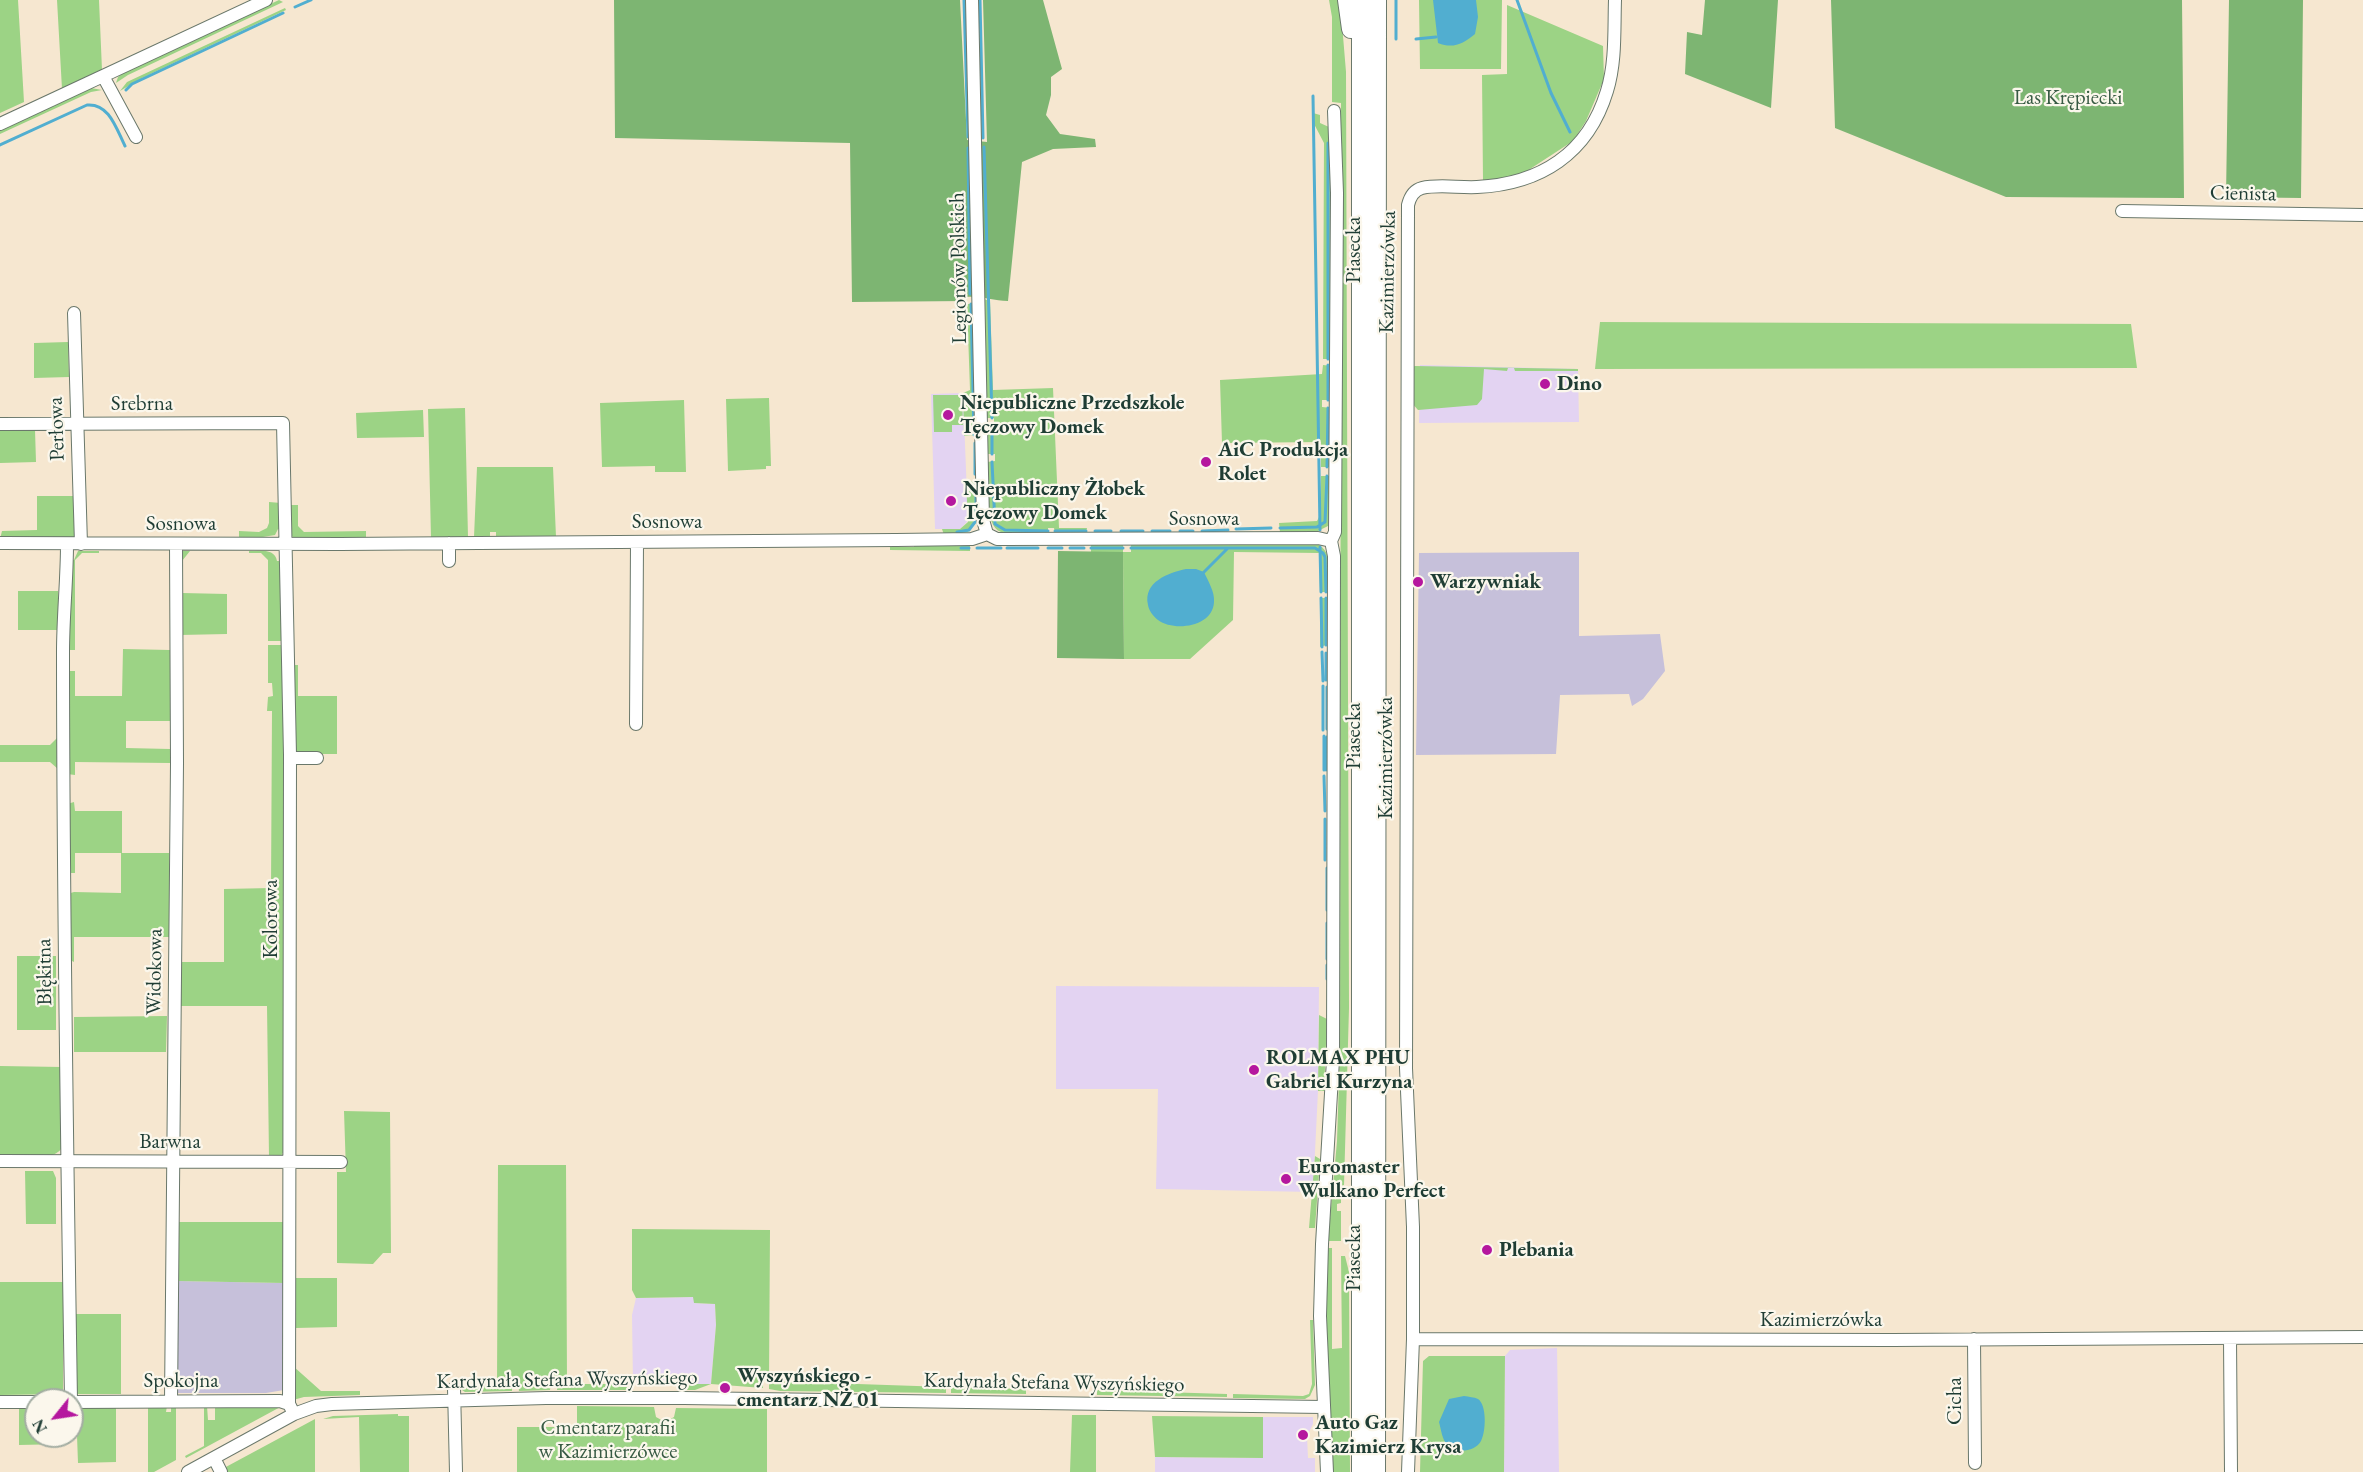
<!DOCTYPE html>
<html>
<head>
<meta charset="utf-8">
<style>
  body { margin:0 }
  #map { position:relative; width:2363px; height:1472px; overflow:hidden; background:#f6e7d0; font-family:"EB Garamond",serif }
  canvas { display:block }
  .north { position:absolute; left:24px; top:1388px; width:60px; height:60px; box-sizing:border-box; background:#fbf7ec; border:2px solid #a3ada2; border-radius:50%; rotate:240deg; font-size:16px; font-weight:700; line-height:24px; text-align:center; color:#1f3d34 }
  .north::after { content:''; display:block; margin:auto; width:21px; height:27px; background:#b5179e; clip-path:polygon(50% 0,100% 100%,50% 72%,0 100%) }
</style>
</head>
<body>
<div id="map">
<canvas width="2363" height="1472"></canvas>
<div class="north">N</div>
</div>
<script>
const g = document.querySelector('canvas').getContext('2d');
g.lineJoin = 'round';
function fill(path, color) { g.fillStyle = color; g.fill(path, 'evenodd'); }
function strokePath(path, color, width, dash) { g.strokeStyle = color; g.lineWidth = width; g.lineCap = dash ? 'butt' : 'round'; g.setLineDash(dash || []); g.stroke(path); }
function drawText(font, color, halo, rows, align = 'center') {
  g.font = font + ' "EB Garamond",serif'; g.lineWidth = 4.5; g.setLineDash([]); g.textBaseline = 'middle'; g.strokeStyle = halo; g.fillStyle = color; for (const [text, x, y, turn = 0] of rows) {
    g.save(); g.translate(x, y); g.rotate((+turn || 0) * Math.PI / 180); g.textAlign = isNaN(turn) ? turn : align; if (halo) g.strokeText(text, 0, 0); g.fillText(text, 0, 0); g.restore();
  }
}
fill(new Path2D(`
  M1420 365 1578 369 1579 422 1419 423Z
  M963 393 968 521 960 529H935L931 394Z
  M1056 986 1319 987 1318 1091 1313 1192 1156 1189 1158 1089H1056Z
  M694 1297V1303L715 1304 716 1325 711 1384H633L632 1315 636 1298Z
  M1557 1348 1559 1472H1504L1505 1356 1510 1350Z
  M1263 1417H1313V1424L1307 1436 1308 1458H1315V1472H1155V1457L1263 1458Z`), '#e3d3f2');
fill(new Path2D(`
  M1579 552V636L1660 634 1665 671 1643 699 1632 706 1629 694 1560 695 1556 754 1416 755 1419 553Z
  M177 1281 284 1283V1390L266 1393H175Z`), '#c6c0da');
fill(new Path2D(`
  M0 0H18L24 102 0 113Z
  M57 0H99L102 70 62 89Z
  M279 0 283 2 128 75 116 83 118 77 123 73Z
  M1329 0H1340L1346 72 1349 1008 1344 1185 1341 1186V1203L1337 1204V1211H1341V1241H1328L1337 1141 1340 1048 1341 103 1332 102V17Z
  M1419 0H1502L1501 69H1420Z
  M1507 5 1603 46 1604 79 1586 121 1573 141 1527 171 1505 179 1483 181 1482 75 1507 74Z
  M285 8 286 10 142 78 120 91 127 82Z
  M91 88 102 90 91 92 0 134V130Z
  M1313 113 1320 115V123L1329 127 1332 132V359H1323L1324 143 1313 122Z
  M984 299 990 301 993 390 1053 388 1059 528H1087L1086 533H1055L1054 528H1048V533C1033 533 1014 536 1001 532 983 526 988 478 987 462L995 461V454H987V426L994 425V418H986Z
  M967 304H973L976 433 974 435 964 436 963 393 970 390Z
  M1600 322 2131 324 2137 368 1595 369Z
  M68 342 69 377 34 378V343Z
  M1323 365 1332 366V400H1322V407L1332 408V467H1321V442L1222 443 1220 380 1322 374Z
  M1415 366 1578 369V371H1515L1514 368H1508L1507 371 1484 369 1482 399 1477 405 1418 410 1411 402 1412 367Z
  M933 395H962L963 425H952V432H934Z
  M769 398 771 466H766V469L728 471 726 399Z
  M684 400 686 472H655V466L602 467 600 403Z
  M465 408 468 537 431 538 428 409Z
  M423 410 424 437 357 438 356 413Z
  M0 430H35L36 462 0 463Z
  M477 467H553L556 537H496V532H490V538L476 539 474 537Z
  M1321 476H1332L1328 526 1318 531 1280 532 1279 523 1317 521 1320 515Z
  M966 481 977 482V521L968 532 944 535 942 529H960L968 522Z
  M37 496H76L79 538 0 539 2 531 37 530Z
  M269 502 281 503 280 529H278L275 535 263 537V540H239V531L259 532 267 528 269 523Z
  M288 505H298V526L304 532 366 531V538L295 539 291 535Z
  M914 544 970 545V551L890 550V547H914Z
  M1091 544H1123V552H1131V544H1317C1334 551 1329 576 1329 592H1320L1319 553 1234 552 1233 620 1190 659H1124L1123 552H1091Z
  M78 551H99V553H82L75 560V650H67L71 560H74Z
  M183 551H190L182 561V593L227 594V634L180 635 181 554Z
  M249 551C260 551 275 548 277 561H280L284 641H268V560L261 553H249Z
  M18 591H58V630H18Z
  M1320 598H1329V644L1320 647Z
  M268 645H285L284 1151 281 1156 269 1157 267 1006H180V962H224V889L271 888 272 711H267L268 697 273 696 272 683H268Z
  M123 649 170 650V721H126V748L170 749V763L75 762V775L67 774V671H75V696H122Z
  M293 665H298V696H337V754H299L294 750Z
  M58 737V769L50 762H0V745H50Z
  M74 802 75 811H122V853H169V937H74V962L70 960 67 894 74 892 121 893V853H75V873H67V804Z
  M17 956H56V1030H17Z
  M1319 1015 1327 1019 1324 1091H1318Z
  M167 1016 166 1052H74V1017Z
  M0 1066 62 1067V1148C50 1164 18 1157 0 1157Z
  M344 1111 390 1112 391 1253H383L373 1264 337 1263V1172H346Z
  M1315 1156 1320 1159 1315 1228H1309Z
  M498 1165H566L567 1384H627V1390H557V1384L551 1385 550 1390 519 1391 518 1385H512V1391L465 1392 462 1390V1385H497Z
  M25 1171H53L56 1178V1224H26Z
  M178 1222H283L284 1283 177 1281Z
  M632 1229 770 1230 769 1381 946 1387V1393L780 1391 769 1389V1381H763V1388L711 1384 695 1390H687V1384H711L716 1325 715 1304 694 1303 693 1297 636 1298 632 1290Z
  M1328 1248H1332V1349L1342 1348 1341 1256H1345L1349 1272 1350 1472H1333L1326 1316Z
  M296 1278H337V1327L296 1328Z
  M0 1282H63V1394L0 1395Z
  M74 1314H121V1394H75Z
  M1310 1320H1313L1315 1385 1310 1396 1305 1399 1233 1398V1394L1303 1396 1309 1394 1312 1384Z
  M1429 1356H1505L1504 1472H1420L1423 1361Z
  M293 1366 321 1391H360V1395L304 1397 293 1400Z
  M951 1387 1026 1389V1394L951 1393Z
  M1097 1390 1227 1394V1397L1097 1395Z
  M215 1404 284 1405 186 1458 185 1456 204 1446V1406H207L208 1420H215Z
  M167 1406 166 1412H171V1406H176V1460L154 1472H148V1407Z
  M577 1406 654 1407 656 1417 665 1422 674 1417 676 1408 767 1409V1472H517V1427H577Z
  M76 1408H116V1462L78 1463Z
  M19 1409H36V1436H65V1444L19 1445Z
  M398 1414V1416H409V1472H360L359 1417 323 1419 333 1416Z
  M1072 1415H1096V1472H1070Z
  M1152 1416 1263 1417V1458L1155 1457Z
  M315 1419V1472H226L224 1468Z`), '#9cd385');
fill(new Path2D(`
  M614 0H960L967 140 987 142 983 0H1043L1062 69 1051 77V95L1046 115 1060 134 1095 139 1096 147 1053 149 1022 162 1008 301C994 301 980 296 967 297L966 301 852 302 850 143 615 138Z
  M1705 0H1778L1771 108 1685 74 1687 32 1702 35Z
  M1831 0H2182L2184 198 2006 197 1835 128Z
  M2229 0H2303L2301 198 2226 197Z
  M1058 551 1123 552 1124 659 1057 658Z`), '#7db572');
fill(new Path2D(`
  M1433 0H1476L1478 17 1475 34C1463 44 1453 49 1438 43Z
  M1186 569H1196L1204 572C1208 581 1215 592 1214 602 1213 627 1174 632 1158 620 1153 616 1149 611 1148 605 1143 582 1168 573 1186 569Z
  M1464 1396C1469 1397 1474 1397 1478 1399 1487 1405 1486 1432 1481 1441 1475 1452 1456 1454 1447 1445 1442 1439 1441 1429 1439 1422L1449 1399Z`), '#51aed0');
strokePath(new Path2D(`
  M964 0 968 137
  M980 0 983 138
  M1396 0V39
  M1517 0 1551 93 1570 132
  M295 7 311 0
  M1416 39 1436 37
  M126 90 132 84 283 13
  M1313 96 1320 530
  M1328 143V359
  M0 145 87 105C109 103 116 128 125 146
  M984 147 992 418
  M968 148 970 294
  M971 304 974 435
  M1328 400V365
  M992 426V454
  M975 443V474
  M992 462 995 524 1005 530 1048 531
  M1327 467 1328 408
  M1280 528 1317 527 1325 522 1327 476
  M1236 529 1271 528
  M1055 531H1086
  M1095 531H1111
  M1121 531H1143
  M1152 531H1170
  M1180 531H1193
  M1202 531 1228 530
  M957 532 969 530 975 522 976 514V481
  M1320 547 1321 592
  M961 548H969
  M977 548H1001
  M1007 548H1038
  M1048 548H1062
  M1070 548H1084
  M1091 548H1123
  M1131 548H1228
  M1204 572 1228 548H1315L1323 553 1325 557 1326 592
  M1321 598 1322 647
  M1326 598V645
  M1322 652 1323 681
  M1326 653V680
  M1323 686V730
  M1327 687V729
  M1324 736V770
  M1326 770 1327 737
  M1324 776 1325 811
  M1325 819V860
  M1327 868V910
  M1327 923V959
  M1327 965V979`), '#51aed0', 3);
const minor = new Path2D(`
  M972 0 983 520 987 534
  M103 76 136 137
  M0 124 266 0
  M2122 211 2363 215
  M74 313 81 544
  M0 424 283 423 290 755 289 1404 294 1414
  M987 534 997 539H1004L1318 538 1331 541
  M0 543 340 544 896 540 972 539 987 534
  M67 544C67 580 63 616 63 652 63 902 67 1151 71 1400
  M449 561V543
  M636 724 637 542
  M290 758H317
  M0 1161 341 1162
  M2230 1338 2231 1472
  M1413 1339 1893 1340 2363 1337
  M1974 1339 1975 1463
  M454 1388 456 1472
  M171 1401 177 763 176 544
  M0 1402H36
  M72 1402 280 1401 289 1404
  M214 1458 221 1472
  M188 1472 294 1414 316 1406 332 1404 546 1398H684L1323 1407
  M1327 1472 1320 1316 1322 1244 1333 1060 1334 556 1331 541 1335 532 1337 193 1334 111
  M1408 1472 1413 1339V1227L1406 1068 1408 205C1410 197 1414 190 1422 188 1439 184 1459 188 1477 187 1540 184 1588 154 1607 91 1616 62 1614 30 1615 0`);
const highway = new Path2D(`
  M1347 0 1351 29
  M1361 0V1472
  M1376 1472 1377 0`);
strokePath(minor, '#6a786b', 14);
strokePath(highway, '#6a786b', 20);
strokePath(minor, '#fff', 12);
strokePath(highway, '#fff', 18);
for (const [x, y, r, color] of [
  [1545,384,6,"#b5179e"],
  [948,415,6,"#b5179e"],
  [1206,462,6,"#b5179e"],
  [951,501,6,"#b5179e"],
  [1418,582,6,"#b5179e"],
  [1254,1070,6,"#b5179e"],
  [1286,1179,6,"#b5179e"],
  [1487,1250,6,"#b5179e"],
  [725,1388,6,"#b5179e"],
  [1303,1435,6,"#b5179e"]
]) { const dot = new Path2D(); dot.arc(x, y, r, 0, 2 * Math.PI); g.fillStyle = color; g.fill(dot); strokePath(dot, '#fbf7ec', 2); }
drawText('21px', '#385b44', '#fbf7ec', [
  ["Las Krępiecki",2068,98],
  ["Cmentarz parafii",608,1428],
  ["w Kazimierzówce",608,1452]
]);
drawText('21px', '#1f3d34', '#fbf7ec', [
  ["Cienista",2243,194,1],
  ["Piasecka",1354,250,-90],
  ["Legionów Polskich",959,268,-91],
  ["Kazimierzówka",1388,272,-89],
  ["Srebrna",142,404],
  ["Perłowa",57,429,-92],
  ["Sosnowa",1204,519],
  ["Sosnowa",667,522],
  ["Sosnowa",181,524],
  ["Piasecka",1354,736,-90],
  ["Kazimierzówka",1386,758,-90],
  ["Kolorowa",271,919,-90],
  ["Błękitna",45,972,-91],
  ["Widokowa",155,972,-89],
  ["Barwna",170,1142],
  ["Piasecka",1354,1258,-90],
  ["Kazimierzówka",1821,1320],
  ["Kardynała Stefana Wyszyńskiego",567,1380,-1],
  ["Spokojna",181,1381],
  ["Kardynała Stefana Wyszyńskiego",1054,1383,1],
  ["Cicha",1955,1401,-90]
]);
drawText('bold 21px', '#1f3d34', '#fbf7ec', [
  ["Dino",1557,384],
  ["Niepubliczne Przedszkole",960,403],
  ["Tęczowy Domek",960,427],
  ["AiC Produkcja",1218,450],
  ["Rolet",1218,474],
  ["Niepubliczny Żłobek",963,489],
  ["Tęczowy Domek",963,513],
  ["Warzywniak",1430,582],
  ["ROLMAX PHU",1266,1058],
  ["Gabriel Kurzyna",1266,1082],
  ["Euromaster",1298,1167],
  ["Wulkano Perfect",1298,1191],
  ["Plebania",1499,1250],
  ["Wyszyńskiego -",737,1376],
  ["cmentarz NŻ 01",737,1400],
  ["Auto Gaz",1315,1423],
  ["Kazimierz Krysa",1315,1447]
], 'left');
</script>
</body>
</html>
